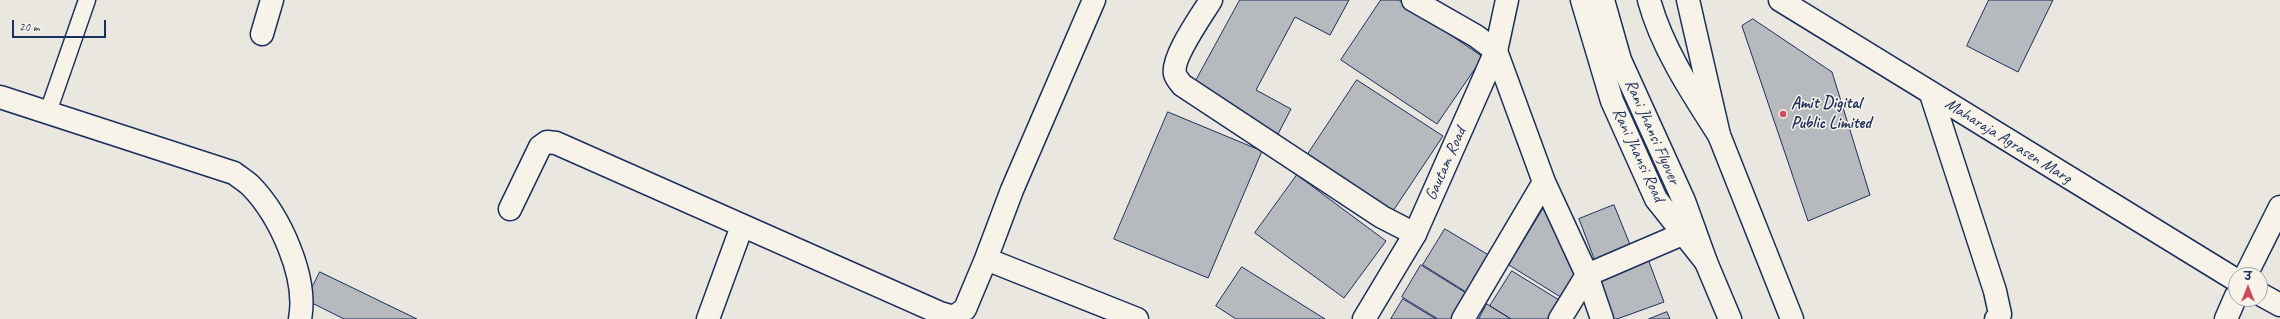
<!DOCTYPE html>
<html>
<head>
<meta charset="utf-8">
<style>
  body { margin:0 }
  #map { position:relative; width:2280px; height:319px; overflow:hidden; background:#eae7e0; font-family:Caveat,"Playpen Sans Deva",sans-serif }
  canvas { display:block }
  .north { position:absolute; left:2228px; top:267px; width:40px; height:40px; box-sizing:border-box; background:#f7f3e8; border:1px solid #9fa5b1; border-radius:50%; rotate:0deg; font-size:11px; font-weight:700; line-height:16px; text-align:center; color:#1b2f5e }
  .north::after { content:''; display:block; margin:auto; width:14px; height:18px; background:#d1495b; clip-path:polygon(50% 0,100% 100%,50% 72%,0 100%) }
  .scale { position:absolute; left:12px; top:20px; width:94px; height:18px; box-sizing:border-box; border:2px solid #1b2f5e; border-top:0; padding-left:5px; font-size:12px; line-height:14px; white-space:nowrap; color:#1b2f5e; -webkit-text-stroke:3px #f7f3e8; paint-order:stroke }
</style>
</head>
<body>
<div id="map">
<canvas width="2280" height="319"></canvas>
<div class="north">उ</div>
<div class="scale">20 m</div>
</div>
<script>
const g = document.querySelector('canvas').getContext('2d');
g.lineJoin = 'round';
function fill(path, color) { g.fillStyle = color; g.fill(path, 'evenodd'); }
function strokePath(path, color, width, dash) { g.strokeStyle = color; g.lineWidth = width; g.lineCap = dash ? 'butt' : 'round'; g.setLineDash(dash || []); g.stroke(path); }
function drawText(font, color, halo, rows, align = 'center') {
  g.font = font + ' Caveat,sans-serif'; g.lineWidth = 3; g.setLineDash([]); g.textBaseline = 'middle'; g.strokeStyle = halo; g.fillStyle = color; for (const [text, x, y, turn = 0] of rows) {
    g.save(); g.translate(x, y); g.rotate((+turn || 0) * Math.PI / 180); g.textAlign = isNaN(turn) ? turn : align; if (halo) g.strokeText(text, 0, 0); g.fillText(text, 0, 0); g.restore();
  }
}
const building = new Path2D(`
  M1240 0H1349L1330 35 1295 17 1256 90 1291 109 1278 134 1192 88Z
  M1381 0H1399L1483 57 1437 124 1341 60Z
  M1989 0H2053L2018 72 1967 46Z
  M1753 19 1832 72 1870 195 1808 221 1742 26Z
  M1357 80 1443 136 1389 217 1304 160Z
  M1168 112 1262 151 1208 278 1114 239Z
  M1297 175 1386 241 1344 298 1255 233Z
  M1549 199 1579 279 1567 301 1509 265Z
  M1614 205 1631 247 1595 261 1579 219Z
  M1445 229 1497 260 1474 297 1423 265Z
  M1648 259 1664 302 1617 319H1606L1591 279Z
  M1421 265 1474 298 1461 319H1438L1402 297Z
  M1242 267 1325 319H1236L1216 306Z
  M1512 271 1564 303 1554 319H1511L1490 306Z
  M320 272 417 319H344L306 300Z
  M1403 299 1436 319H1391Z
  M1487 304 1511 319H1479Z
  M1667 312 1670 319H1649Z`);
fill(building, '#b6babf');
strokePath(building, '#1b2f5e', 1);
const service = new Path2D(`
  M48 112 87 0`);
const minor = new Path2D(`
  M1211 0C1202 15 1171 58 1175 74 1176 78 1180 82 1182 85L1382 217 1415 234
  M1413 0 1476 36 1496 51 1544 182 1587 275 1602 319
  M1780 0 2236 280
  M262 34 272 0
  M1931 94 1995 291 2000 314 1996 319
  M0 97 234 173C239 177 246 181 251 186 280 216 308 277 300 319
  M510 209 540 147 547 142 556 143 940 313 954 317 965 309 986 259 1137 319
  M986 259 1012 190 1094 0
  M2246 275 2280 207
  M2260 294 2280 305
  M708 319 742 226
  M1463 319 1544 182
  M1560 319 1587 275 1694 229
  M2226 319 2236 296`);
const tertiary = new Path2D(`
  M1364 319 1415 234 1496 51 1507 0`);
const secondary = new Path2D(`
  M1582 0 1612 101 1656 199 1706 262 1730 319
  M1688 0 1719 135 1792 319`);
const primary = new Path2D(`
  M1603 0 1620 60 1684 201 1706 262
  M1649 0C1662 48 1692 93 1719 135`);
strokePath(service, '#1b2f5e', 19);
strokePath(minor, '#1b2f5e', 25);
strokePath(tertiary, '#1b2f5e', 25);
strokePath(secondary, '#1b2f5e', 25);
strokePath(primary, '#1b2f5e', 25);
strokePath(service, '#f7f3e8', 16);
strokePath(minor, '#f7f3e8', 22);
strokePath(tertiary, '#f7f3e8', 22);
strokePath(secondary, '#f7f3e8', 22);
strokePath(primary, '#f7f3e8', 22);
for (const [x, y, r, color] of [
  [1783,114,4,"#d1495b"]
]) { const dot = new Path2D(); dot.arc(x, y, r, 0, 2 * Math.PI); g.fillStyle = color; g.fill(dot); strokePath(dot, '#f7f3e8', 1.5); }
drawText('bold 17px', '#1b2f5e', '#f7f3e8', [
  ["Amit Digital",1791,104],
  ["Public Limited",1791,124]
], 'left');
drawText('17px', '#1b2f5e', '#f7f3e8', [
  ["Rani Jhansi Flyover",1652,132,66],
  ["Maharaja Agrasen Marg",2008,141,32],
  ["Rani Jhansi Road",1638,155,65],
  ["Gautam Road",1446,164,-66]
]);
</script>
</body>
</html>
